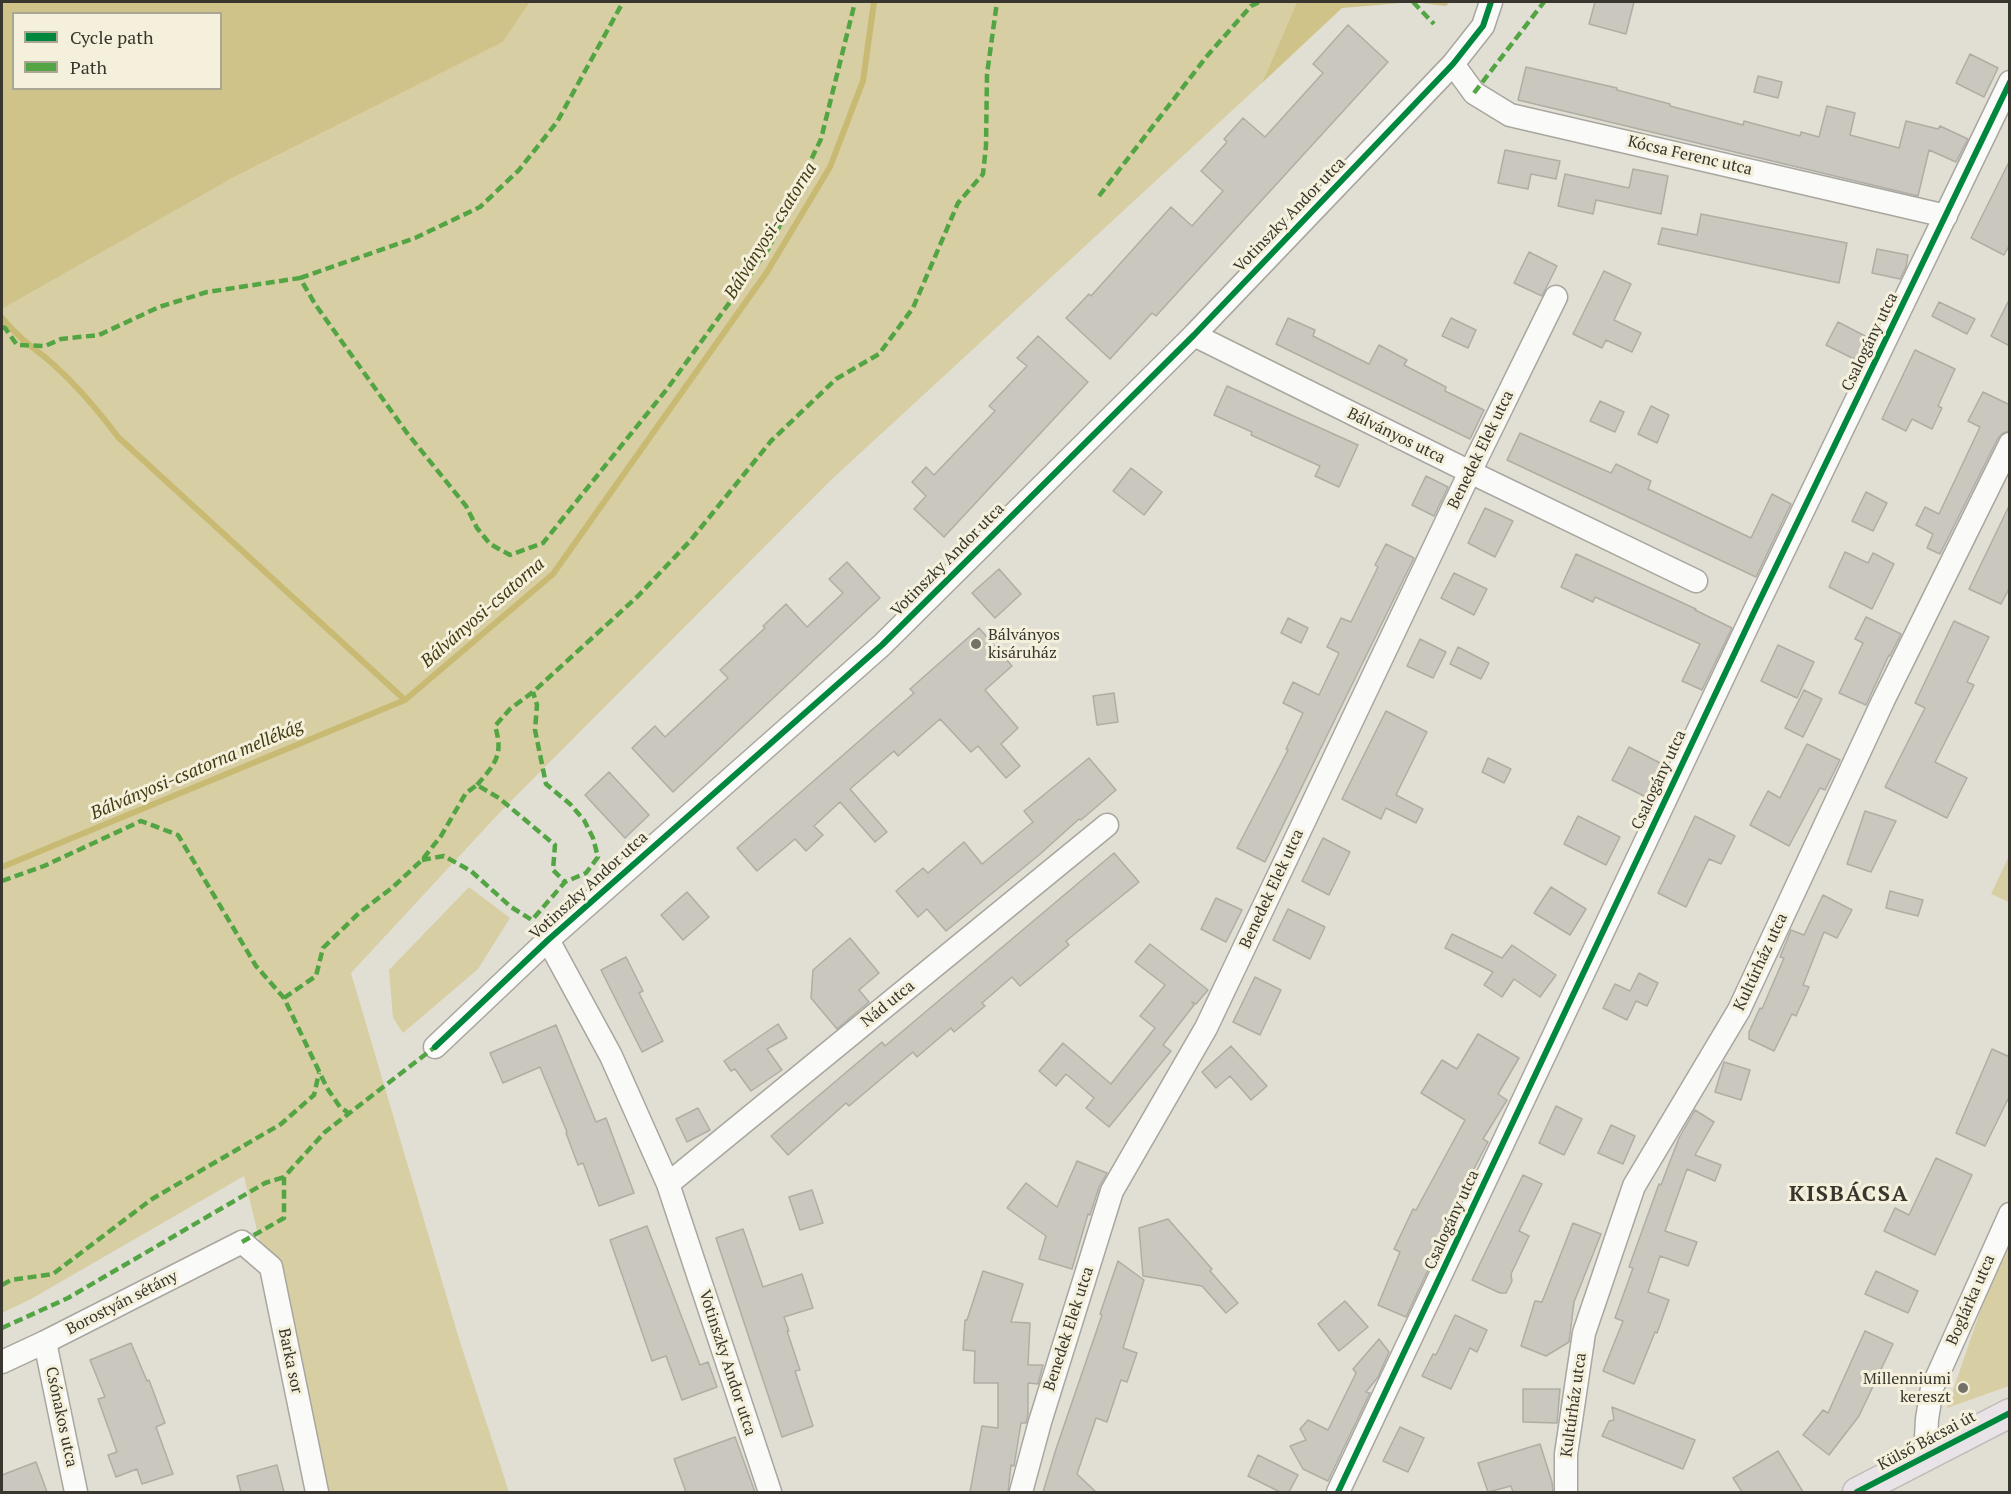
<!DOCTYPE html>
<html>
<head>
<meta charset="utf-8">
<style>
  body { margin:0 }
  #map { position:relative; width:2011px; height:1494px; overflow:hidden; background:#e1dfd4; font-family:"PT Serif",serif }
  canvas { display:block }
  .frame { position:absolute; inset:0; border:3px solid #38362e; pointer-events:none }
  .legend { position:absolute; left:12px; top:12px; width:210px; height:78px; box-sizing:border-box; background:#f4f0db; border:2px solid #a9a696; margin:0; padding:8px 10px; list-style:none; font-size:18px; color:#38362e }
  .legend li { display:flex; align-items:center; gap:12px; height:30px }
  .legend b { width:30px; border:2px solid #a9a696 }
</style>
</head>
<body>
<div id="map">
<canvas width="2011" height="1494"></canvas>
<div class="frame"></div>
<ul class="legend">
<li><b style="height:8px;background:#00873e"></b>Cycle path</li>
<li><b style="height:8px;background:#53a543"></b>Path</li>
</ul>
</div>
<script>
const g = document.querySelector('canvas').getContext('2d');
g.lineJoin = 'round';
function fill(path, color) { g.fillStyle = color; g.fill(path, 'evenodd'); }
function strokePath(path, color, width, dash) { g.strokeStyle = color; g.lineWidth = width; g.lineCap = dash ? 'butt' : 'round'; g.setLineDash(dash || []); g.stroke(path); }
function drawText(font, color, halo, rows, align = 'center') {
  g.font = font + ' "PT Serif",serif'; g.lineWidth = 6; g.setLineDash([]); g.textBaseline = 'middle'; g.strokeStyle = halo; g.fillStyle = color; for (const [text, x, y, turn = 0] of rows) {
    g.save(); g.translate(x, y); g.rotate((+turn || 0) * Math.PI / 180); g.textAlign = isNaN(turn) ? turn : align; if (halo) g.strokeText(text, 0, 0); g.fillText(text, 0, 0); g.restore();
  }
}
fill(new Path2D(`
  M530 2H1297L1262 83 830 481 503 809 351 973 460 1342 509 1492H320L244 1176 31 1299 2 1313V309L236 176 503 42Z
  M2009 856V902L1991 894Z
  M469 887 510 918 478 969 403 1033 393 1018 389 970Z
  M2009 1227V1386L1947 1408Z`), '#d7cea3');
fill(new Path2D(`
  M2 2H530L503 42 236 176 2 309ZM14 14H220V88H14Z
  M1297 2H1450L1446 6 1413 2 1342 8 1262 83Z`), '#cfc389');
strokePath(new Path2D(`
  M2 318C17 336 28 344 46 358 73 381 97 409 118 437L405 700
  M2 867 405 700 553 574 767 272 830 167 863 81 874 2`), '#c9ba73', 6);
const building = new Path2D(`
  M1595 2H1634L1626 34 1589 24Z
  M1348 25 1388 62 1156 316 1152 313 1110 359 1066 318 1089 294 1091 296 1171 207 1192 226 1223 191 1201 171 1227 142 1224 139 1243 118 1265 137 1323 73 1313 64Z
  M1970 54 1998 68 1984 97 1956 83Z
  M1526 67 1617 88V90L1670 104V106L1743 125 1744 121 1800 136 1801 132 1819 137 1827 106 1855 113 1850 135 1899 148 1906 121 1938 129 1940 126 1968 139 1956 162 1929 150 1918 196 1518 100Z
  M1758 76 1782 82 1778 98 1754 92Z
  M1505 150 1560 161 1556 179 1531 174 1528 189 1498 183Z
  M2010 160V244L2004 255 1971 238Z
  M1633 169 1668 176 1661 214 1596 200 1593 214 1558 206 1565 174 1629 188Z
  M1701 214 1847 243 1839 283 1658 244 1662 228 1697 235Z
  M1877 249 1908 255 1906 267 1900 279 1872 273Z
  M1529 252 1557 266 1542 296 1514 283Z
  M1604 271 1631 284 1614 320 1641 333 1632 352 1606 340 1602 348 1573 334Z
  M2010 298V346L1991 336Z
  M1939 302 1975 319 1967 334 1932 316Z
  M1288 318 1315 330 1313 336 1369 364 1379 345 1407 360 1404 365 1446 387 1445 391 1484 410 1470 439 1276 344Z
  M1451 318 1476 330 1468 348 1442 336Z
  M1838 322 1871 339 1860 362 1826 345Z
  M1038 336 1088 382 944 537 914 509 926 496 912 482 926 467 934 475 995 411 989 406 1027 366 1017 358Z
  M1915 350 1955 369 1938 406 1942 408 1932 429 1912 419 1906 431 1882 419Z
  M1227 386 1358 445 1339 487 1315 476 1320 466 1251 435 1252 432 1214 415Z
  M1983 392 2010 405V431L2003 433 1998 438 1940 554 1927 548 1933 534 1916 525 1925 507 1939 514 1980 427 1968 421Z
  M1600 401 1624 412 1615 432 1590 421Z
  M1651 406 1669 415 1657 443 1638 434Z
  M1520 433 1611 473 1616 464 1651 481 1648 489 1751 538 1772 494 1791 504 1756 577 1507 460Z
  M1131 468 1162 492 1144 515 1113 491Z
  M1426 476 1448 487 1434 516 1412 505Z
  M1866 492 1887 503 1873 531 1852 521Z
  M2010 504V587L2001 604 1969 589Z
  M1485 508 1513 521 1495 557 1468 543Z
  M1386 544 1414 558 1265 862 1237 848 1288 750 1286 749 1303 713 1283 703 1293 682 1319 695 1339 653 1327 647 1341 618 1351 622 1378 567 1375 565Z
  M1845 552 1868 563 1873 553 1894 564 1872 609 1829 587Z
  M1576 554 1696 609 1695 610 1732 628 1702 690 1682 681 1700 644 1595 597 1593 602 1561 587Z
  M847 562 880 598 673 792 632 748 655 726 665 737 728 678 720 670 765 628 763 626 786 604 807 627 843 593 829 579Z
  M999 569 1021 594 995 618 972 593Z
  M1454 573 1487 589 1474 615 1441 598Z
  M1866 617 1901 634 1890 656 1889 655 1866 705 1839 693 1863 643 1855 639Z
  M1288 618 1308 628 1301 643 1281 633Z
  M1954 621 1989 637 1967 682 1974 685 1935 762 1967 778 1947 818 1885 787 1925 708 1915 703Z
  M979 628 1012 666 985 690 1018 728 1001 744 1020 766 1006 778 978 746 971 752 940 719 898 756 894 751 850 789 887 832 875 842 840 802 814 826 823 835 806 851 795 839 757 871 737 848 914 693 910 689Z
  M1420 639 1446 652 1433 678 1407 666Z
  M1778 645 1814 662 1797 698 1761 681Z
  M1458 647 1489 663 1481 679 1450 664Z
  M1804 690 1822 699 1803 737 1785 728Z
  M1114 693 1118 722 1097 725 1093 696Z
  M1386 711 1427 732 1396 795 1423 809 1416 823 1386 808 1381 819 1342 799Z
  M1807 744 1840 760 1825 790 1820 788 1789 846 1750 825 1768 791 1780 798Z
  M1629 747 1666 766 1650 799 1612 780Z
  M1089 758 1116 790 1081 820 1079 819 1039 855 946 931 927 909 918 917 896 891 923 868 928 873 964 842 982 864 1033 822 1024 811Z
  M1488 758 1511 769 1504 783 1482 772Z
  M609 772 649 815 625 838 585 795Z
  M1865 811 1896 821 1871 872 1847 864Z
  M1578 816 1620 837 1606 865 1564 844Z
  M1695 816 1735 836 1721 864 1709 859 1686 907 1658 893Z
  M1323 838 1350 852 1329 895 1302 881Z
  M1114 853 1139 882 1066 941 1069 945 1020 986 1012 977 982 1003 985 1006 954 1032 951 1028 917 1057 913 1052 849 1106 846 1103 788 1155 771 1136 882 1042 885 1046Z
  M1551 887 1586 909 1570 935 1534 913Z
  M1890 891 1923 900 1918 916 1886 908Z
  M687 892 709 917 683 940 661 915Z
  M1823 895 1852 910 1837 938 1824 932 1803 985 1809 987 1796 1016 1792 1014 1774 1051 1749 1039V1032L1760 1008 1762 1009 1784 958 1780 957 1791 930 1804 935Z
  M1216 898 1242 910 1226 942 1201 929Z
  M1288 909 1325 927 1310 959 1273 940Z
  M1452 934 1502 958 1512 945 1556 975 1540 997 1514 979 1502 997 1484 985 1493 972 1445 948Z
  M850 938 879 973 859 990 869 1002 837 1029 811 998 813 970Z
  M1150 944 1208 990 1196 1004 1192 1002 1194 1005 1163 1045 1171 1051 1109 1127 1086 1108 1094 1098 1066 1074 1056 1086 1039 1071 1063 1043 1111 1084 1155 1028 1140 1016 1165 985 1135 962Z
  M626 957 643 991 639 993 663 1041 642 1052 601 970Z
  M1639 973 1658 983 1647 1006 1636 1001 1627 1020 1603 1008 1615 984 1630 991Z
  M1255 977 1281 990 1260 1035 1233 1022Z
  M778 1024 787 1038 767 1049 782 1070 751 1091 735 1069 731 1071 724 1061Z
  M556 1025 596 1122 606 1118 634 1193 599 1206 583 1163 578 1165 566 1133 567 1132 540 1067 503 1083 490 1053Z
  M1478 1034 1519 1058 1498 1094 1507 1100 1483 1139 1488 1142 1466 1184 1468 1185 1406 1317 1378 1305 1400 1252 1394 1249 1413 1209 1416 1210 1465 1120 1421 1093 1442 1060 1457 1069Z
  M1231 1046 1267 1086 1251 1100 1230 1076 1216 1088 1202 1072Z
  M1992 1049 2010 1057V1095L1985 1146 1956 1133Z
  M1724 1062 1750 1070 1741 1100 1715 1092Z
  M1556 1106 1582 1119 1564 1155 1539 1143Z
  M698 1108 710 1130 687 1142 676 1119Z
  M1695 1110 1714 1122 1695 1155 1721 1165 1715 1181 1687 1169 1665 1231 1697 1242 1688 1266 1660 1256 1648 1292 1669 1300 1657 1333 1655 1332 1634 1384 1603 1371 1623 1321 1615 1318 1633 1268 1629 1267 1659 1184 1661 1185 1679 1138Z
  M1611 1125 1635 1136 1623 1164 1598 1153Z
  M1936 1158 1972 1175 1935 1255 1884 1231 1895 1208 1909 1215Z
  M1077 1161 1107 1173 1099 1187 1090 1215 1088 1214 1072 1269 1039 1259 1046 1236 1007 1208 1026 1183 1057 1207Z
  M1523 1175 1542 1184 1519 1231 1529 1236 1511 1274 1512 1281 1506 1293H1500L1472 1280Z
  M812 1190 823 1223 800 1230 789 1197Z
  M1168 1219 1212 1269 1210 1271 1238 1303 1226 1313 1202 1286 1143 1276 1139 1228Z
  M1573 1223 1601 1234 1574 1302 1569 1342 1546 1356 1521 1346 1535 1301 1542 1302Z
  M647 1226 700 1365 708 1362 717 1387 682 1400 666 1356 652 1361 610 1240Z
  M743 1229 763 1287 802 1274 813 1308 784 1317 789 1331H787L800 1370 795 1371 813 1426 782 1437 716 1238Z
  M1118 1261 1144 1280 1123 1348 1137 1353 1127 1382 1121 1380 1107 1422 1096 1418 1077 1474 1096 1492H1043L1056 1449 1102 1315 1100 1314Z
  M983 1271 1023 1284 1011 1322 1030 1323 1028 1365H1043L1038 1384 1028 1383V1414L1026 1423H1021L1014 1466 1011 1465 1008 1492H970L982 1426 998 1428V1383H974L975 1351 963 1350 965 1320H967Z
  M1876 1271 1918 1291 1908 1313 1865 1294Z
  M1345 1301 1368 1327 1339 1351 1318 1324Z
  M1455 1315 1487 1330 1477 1352 1470 1348 1451 1389 1422 1376 1433 1354 1436 1355Z
  M1865 1331 1893 1344 1859 1416 1829 1455 1803 1435 1823 1410 1828 1413Z
  M1379 1339 1389 1352 1378 1377 1366 1392 1370 1393 1328 1481 1303 1469 1290 1446 1306 1440 1300 1429 1308 1420 1328 1430 1356 1373 1353 1369Z
  M131 1343 147 1381 149 1380 165 1423 156 1427 173 1474 142 1484 137 1469 116 1477 108 1455 117 1452 98 1399 105 1397 90 1360Z
  M1523 1389H1560L1557 1423 1523 1422Z
  M1612 1407 1695 1440 1683 1469 1602 1436 1609 1421 1614 1420Z
  M1400 1427 1424 1438 1408 1472 1383 1461Z
  M735 1437 755 1492H686L674 1459Z
  M1540 1444 1552 1482 1553 1492H1513L1511 1486 1488 1492 1478 1463Z
  M1778 1451 1803 1492H1742L1733 1478Z
  M1258 1455 1298 1475 1289 1492H1280L1248 1476Z
  M36 1462 47 1492H2V1475Z
  M277 1465 284 1492H241L237 1476Z`);
fill(building, '#c9c7be');
strokePath(building, '#afada4', 1.5);
const minor = new Path2D(`
  M1453 64 1474 93 1510 115 1946 216
  M1194 335 1470 472 1696 581
  M548 940 611 1056 668 1184 770 1492
  M435 1047 548 940 882 645 1194 335 1453 64 1483 26 1491 2
  M668 1184 1107 825
  M45 1342 76 1492
  M2 1362 45 1342 242 1242 271 1267 317 1492
  M1925 1457 1927 1419 1932 1388 2010 1214
  M1021 1492 1040 1422 1112 1191 1206 1028 1470 472 1556 297
  M1338 1492 1755 610 2010 82
  M1566 1492V1454L1584 1333 1634 1186 1739 1010 1883 701 2010 444`);
const major = new Path2D(`
  M1857 1492 2010 1413`);
strokePath(minor, '#a8a69e', 25);
strokePath(major, '#bebdb7', 31);
strokePath(minor, '#fafaf9', 22);
strokePath(major, '#e9e3e7', 28);
strokePath(new Path2D(`
  M1413 2 1434 24
  M1474 93 1544 2
  M1099 196 1207 56 1251 6 1259 2
  M300 278 415 238 480 207 519 170 557 122 623 2
  M2 327 5 328 17 345 45 346 61 339 99 335 159 307 207 292 300 278 315 304 407 433 466 506 477 528 490 544 510 555 543 543 667 389 769 248 821 139 855 2
  M477 785C495 764 504 755 495 726L510 709 533 692 638 596 690 541 771 441 836 379 879 354 913 308 958 203 983 174 986 146 987 74 997 2
  M422 860 444 856 471 871 511 907 532 920 565 882 586 873 598 857 593 838 584 820 570 804 546 784 535 730 537 705 533 692
  M2 881 44 866 141 821 178 835 256 966 284 998 327 1088 340 1107 350 1114
  M284 998 316 976 323 948 359 913 393 887 422 860 441 836 466 793 477 785 499 798 555 845 553 870 565 882
  M242 1242 284 1218V1177L325 1132 435 1047
  M2 1285 11 1280 53 1274 152 1199 281 1124 314 1095 319 1073
  M2 1328 68 1298 265 1183 284 1177`), '#53a543', 4.5, [9, 4.5]);
strokePath(new Path2D(`
  M435 1047 548 940 882 645 1194 335 1453 64 1483 26 1491 2
  M1338 1492 1755 610 2010 82
  M1857 1492 2010 1413`), '#00873e', 6);
for (const [x, y, r, color] of [
  [976,644,6,"#737168"],
  [1963,1388,6,"#737168"]
]) { const dot = new Path2D(); dot.arc(x, y, r, 0, 2 * Math.PI); g.fillStyle = color; g.fill(dot); strokePath(dot, '#f4f0db', 2); }
drawText('16px', '#38362e', '#f4f0db', [
  ["Kócsa Ferenc utca",1690,156,13],
  ["Votinszky Andor utca",1290,215,-46],
  ["Csalogány utca",1870,342,-64],
  ["Bálványos utca",1396,436,26],
  ["Benedek Elek utca",1481,450,-64],
  ["Votinszky Andor utca",948,560,-45],
  ["Csalogány utca",1659,780,-65],
  ["Votinszky Andor utca",589,886,-42],
  ["Benedek Elek utca",1272,889,-65],
  ["Kultúrház utca",1761,962,-65],
  ["Nád utca",888,1004,-39],
  ["Csalogány utca",1452,1220,-65],
  ["Boglárka utca",1971,1300,-66],
  ["Borostyán sétány",122,1303,-27],
  ["Benedek Elek utca",1069,1329,-72],
  ["Barka sor",290,1361,78],
  ["Votinszky Andor utca",727,1363,72],
  ["Kultúrház utca",1574,1405,-82],
  ["Csónakos utca",61,1417,78],
  ["Külső Bácsai út",1927,1441,-28]
]);
drawText('16px', '#38362e', '#f4f0db', [
  ["Bálványos",988,635],
  ["kisáruház",988,653],
  ["Millenniumi",1951,1379,"right"],
  ["kereszt",1951,1397,"right"]
], 'left');
drawText('italic 18px', '#423a10', '#f4f0db', [
  ["Bálványosi-csatorna",771,231,-58],
  ["Bálványosi-csatorna",483,613,-41],
  ["Bálványosi-csatorna mellékág",197,770,-23]
]);
g.letterSpacing = '1.5px';
drawText('bold 22px', '#38362e', '#f4f0db', [
  ["KISBÁCSA",1849,1195]
]);
g.letterSpacing = '0px';
</script>
</body>
</html>
